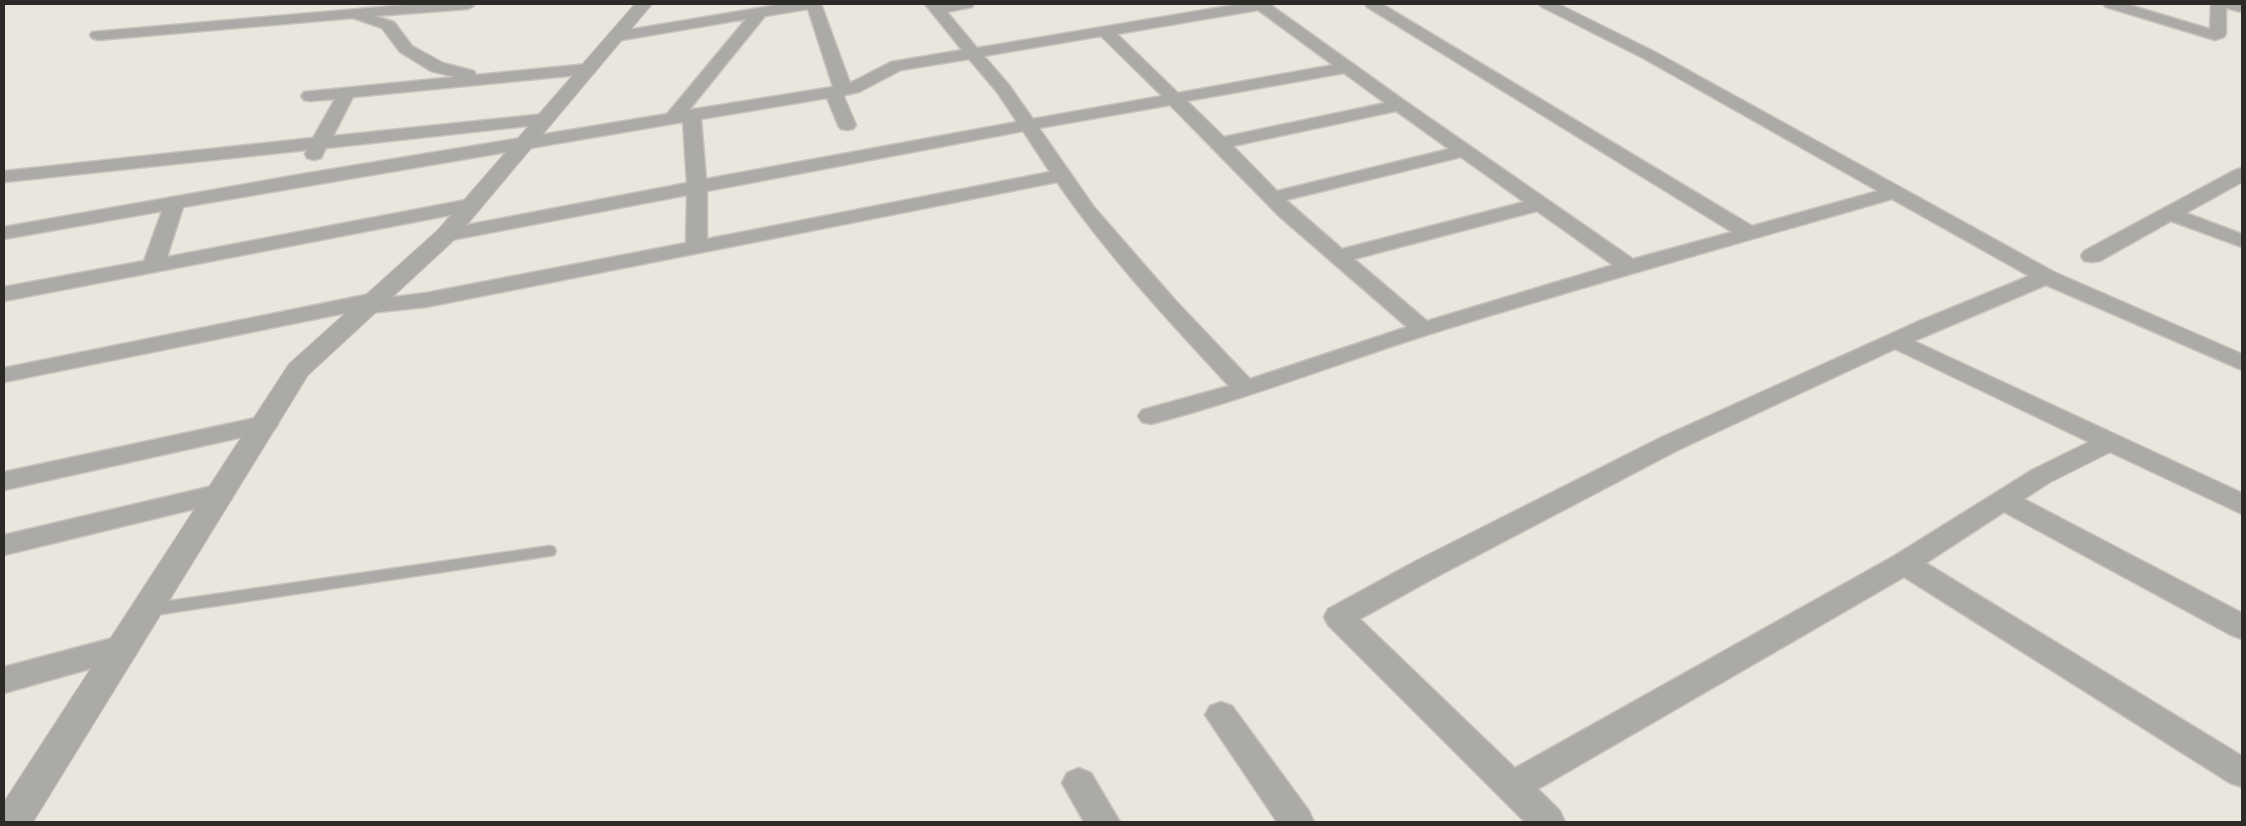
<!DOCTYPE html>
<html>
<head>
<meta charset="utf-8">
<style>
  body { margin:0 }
  #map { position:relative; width:2246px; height:826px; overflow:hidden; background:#e9e6de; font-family:"Open Sans",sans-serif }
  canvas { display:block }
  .frame { position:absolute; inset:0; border:5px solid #2b2a27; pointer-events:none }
</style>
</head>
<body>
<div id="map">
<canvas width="2246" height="826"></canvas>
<div class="frame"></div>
</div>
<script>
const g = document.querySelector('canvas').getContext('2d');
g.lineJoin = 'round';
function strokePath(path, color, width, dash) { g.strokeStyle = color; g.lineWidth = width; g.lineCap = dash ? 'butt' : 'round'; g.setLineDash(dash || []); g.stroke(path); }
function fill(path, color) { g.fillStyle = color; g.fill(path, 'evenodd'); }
const service = new Path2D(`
  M549 546 554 547 556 551 554 555 549 556 148 616 143 614 141 610 143 606 148 604Z`);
const minor = new Path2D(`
  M416 4H475L472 7 467 9 375 16 394 22 412 46 443 63 474 71 476 75 588 64 594 65 596 69 594 73 588 74 353 97 333 136 545 114 551 115 554 119 551 123 545 124 326 148 321 158 314 160 307 158 305 154 307 150 4 182 5 171 313 138 335 99 310 101 304 100 301 96 304 92 455 77 431 71 400 52 382 28 353 18 98 40 92 38 90 35 92 32Z
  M783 4H821L850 83 891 62 962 50 925 4H974L972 7 947 12 977 48 1240 4H1273L1272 6 1405 101 1633 259 1732 232 1367 7 1365 4H1382L1752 226 1878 191 1643 58 1542 7 1539 4H1558L1655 52 2054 272 2242 354V370L2046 285 1914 341 2242 493V514L2110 452 2050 482 2024 499 2242 613V639L2231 635 2004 512 1926 563 2242 756V787L2230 783 1904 577 1538 789 1560 811 1565 822H1525L1328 625 1324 617 1328 609 1416 561 1660 438 1917 322 2029 276 1892 199C1739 243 1585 286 1433 333 1338 363 1247 399 1151 424L1142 422 1138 416 1142 410 1229 386C1169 321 1107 255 1057 182L426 307 369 313 360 310 4 382V368L375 293 385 298 426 293 686 243 687 195 446 241 439 239 436 235 439 231 446 229 687 183 683 122 183 207 167 257 471 199 478 201 481 205 478 209 471 211 4 301V287L144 261 162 211 4 239V227L303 174 667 114 746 19 616 41 610 39 608 36 610 33ZM808 9 833 87 689 110 765 16ZM1258 10 1333 65 1178 93 1117 34ZM1101 36 1162 96 1033 119 1009 85 984 56ZM969 59 997 92 1017 122 706 179 701 119 827 98 838 125 841 129 847 130 853 129 856 125 844 97 845 95 859 92 901 70ZM1344 73 1385 103 1224 137 1187 101ZM1170 105 1279 216 1407 327 1250 379 1175 300 1094 207 1039 128ZM1396 111 1449 149 1277 191 1233 146ZM1023 131 1050 172 707 239V191ZM1461 157 1524 202 1342 249 1286 200ZM1537 211 1613 265 1427 321 1354 259ZM1895 349 2089 442 2032 470 1894 556 1515 768 1360 619 1436 577 1678 450Z
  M2103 4H2126L2210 29 2211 4H2242V12L2226 8V34L2224 37 2215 40 2106 7Z
  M2242 168V182L2186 213 2242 234V247L2171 221 2100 261 2092 262 2084 261 2081 256 2084 251 2235 170Z
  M265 416 274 418 278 424 274 430 4 490V472Z
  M221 484 231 486 234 493 231 500 4 555V535Z
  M124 635 135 638 139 647 135 656 4 693V667Z
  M1221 702 1232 706 1309 811 1314 822H1277L1205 715 1210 706Z
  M1079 768 1091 773 1120 822H1084L1062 783 1067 773Z`);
const tertiary = new Path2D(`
  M635 4H652L454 240 308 375 33 822H4V802L289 364 438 230Z`);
strokePath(service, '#c7c4bd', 3);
strokePath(minor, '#c7c4bd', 3);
strokePath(tertiary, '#c7c4bd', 2);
fill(service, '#acaaa7');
fill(minor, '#acaaa7');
fill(tertiary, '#acaaa7');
</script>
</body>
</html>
